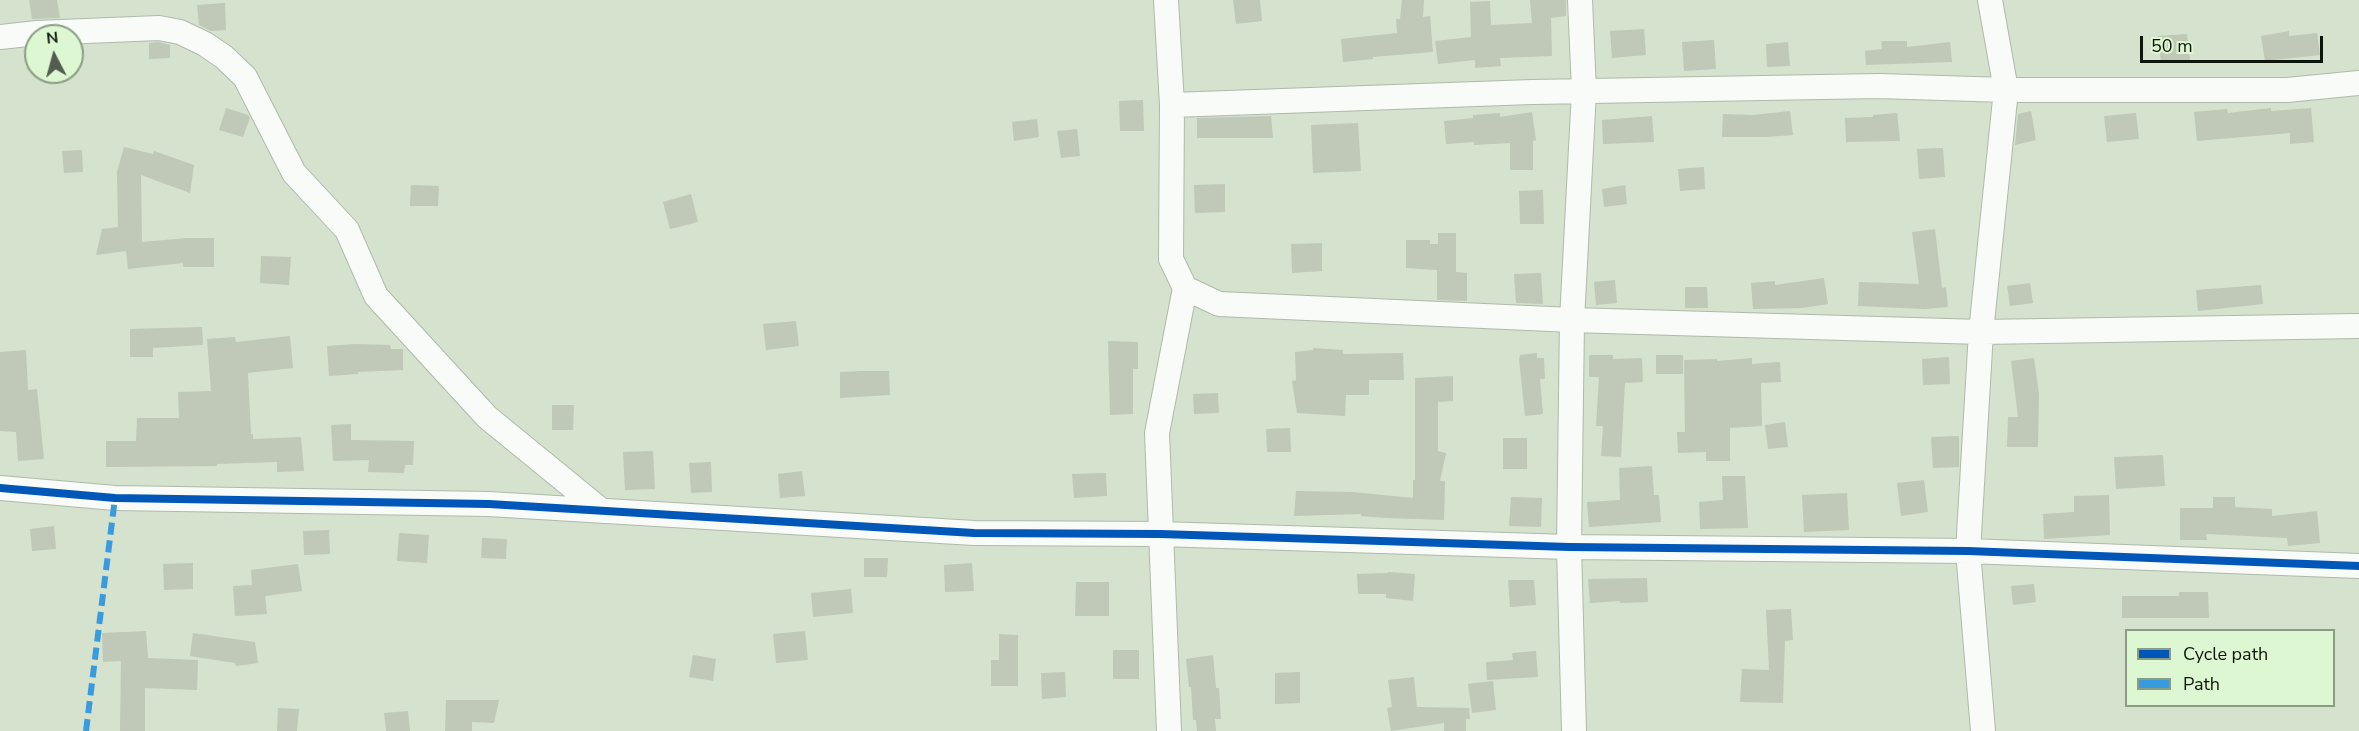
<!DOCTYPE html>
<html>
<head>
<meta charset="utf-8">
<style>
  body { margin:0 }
  #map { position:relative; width:2359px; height:731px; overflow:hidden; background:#d4e2ce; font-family:"Nunito Sans",sans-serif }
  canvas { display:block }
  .legend { position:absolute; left:2125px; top:629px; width:210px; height:78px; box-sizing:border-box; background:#ddf7d3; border:2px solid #8a9d83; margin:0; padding:8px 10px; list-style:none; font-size:18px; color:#0d160a }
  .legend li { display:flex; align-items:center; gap:12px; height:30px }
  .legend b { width:30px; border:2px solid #8a9d83 }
  .north { position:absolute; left:24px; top:24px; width:60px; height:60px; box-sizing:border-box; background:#ddf7d3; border:2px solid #8a9d83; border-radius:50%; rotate:354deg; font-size:16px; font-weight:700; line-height:24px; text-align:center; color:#0d160a }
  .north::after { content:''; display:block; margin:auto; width:21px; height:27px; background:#535d4f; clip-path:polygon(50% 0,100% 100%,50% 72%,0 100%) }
  .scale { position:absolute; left:2140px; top:36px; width:183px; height:27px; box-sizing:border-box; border:3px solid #0d160a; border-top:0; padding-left:8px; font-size:18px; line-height:21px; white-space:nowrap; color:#0d160a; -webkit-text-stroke:4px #ddf7d3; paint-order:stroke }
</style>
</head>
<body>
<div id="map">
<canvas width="2359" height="731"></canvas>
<ul class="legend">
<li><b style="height:8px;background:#0057b8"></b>Cycle path</li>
<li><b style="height:8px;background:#3a9ade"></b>Path</li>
</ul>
<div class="north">N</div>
<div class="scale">50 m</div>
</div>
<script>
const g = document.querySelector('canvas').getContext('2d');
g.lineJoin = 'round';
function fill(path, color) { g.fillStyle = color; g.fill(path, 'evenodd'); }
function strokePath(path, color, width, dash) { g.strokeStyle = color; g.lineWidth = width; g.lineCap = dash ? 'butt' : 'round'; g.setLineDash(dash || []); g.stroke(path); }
fill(new Path2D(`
  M29 0H57L60 18 32 19Z
  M1233 0H1260L1262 21 1236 24Z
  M1402 0H1424L1423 17 1430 16 1433 52 1373 57V59L1343 62 1341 39 1397 33 1396 19H1400Z
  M1530 0H1566V16L1551 18 1552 56 1500 58 1501 66 1475 68V60L1438 64 1435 41 1471 37 1470 2 1490 1 1491 25 1532 23Z
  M225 3 226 30 211 31 199 25 197 5Z
  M1644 29 1646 55 1612 58 1610 31Z
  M2289 31V36L2317 33 2320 55 2265 61 2261 36Z
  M2187 34 2190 60 2161 62 2158 36Z
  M1714 40 1716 69 1684 71 1682 42Z
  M1881 41H1907V47L1950 42 1952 62 1866 65 1865 51 1882 49Z
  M158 42 170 45V58L149 59V43Z
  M1788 42 1790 66 1767 67 1766 44Z
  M1143 100 1144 131H1120L1119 101Z
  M226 108 248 115 250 118 243 137 219 130Z
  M2271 108V111L2311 108 2314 142 2290 144V133L2197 141 2194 112 2227 109 2228 113Z
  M1790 111 1793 135 1766 137H1722L1723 114 1753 115Z
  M2031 111 2036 140 2015 145 2018 114Z
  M1532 112 1536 140 1533 141V170H1510V143L1474 145V142L1446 144 1444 121 1473 118V115L1500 113V117Z
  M1897 113 1900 141 1846 142 1845 118 1873 117V115Z
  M2136 113 2139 139 2107 142 2104 116Z
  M1271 116 1273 138H1197V118Z
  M1652 116 1654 142 1603 144 1602 120Z
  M1037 119 1039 137 1014 141 1012 122Z
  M1358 123 1361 171 1313 173 1311 125Z
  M1077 129 1080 156 1061 158 1057 131Z
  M124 147 153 154 154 151 194 165 190 193 141 175 142 242 187 238H214V267H183V263L128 269 126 251 96 255 102 229 118 227 117 172Z
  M1943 148 1945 177 1919 179 1917 149Z
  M82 150 83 172 64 173 62 151Z
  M1704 167 1705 189 1680 191 1678 169Z
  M1225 184V212L1195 213 1194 185Z
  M411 185 439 186 438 206H410Z
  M1625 185 1627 204 1604 207 1602 189Z
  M1543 190 1544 224H1520L1519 191Z
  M691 194 698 222 670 229 663 202Z
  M1935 229 1942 288 1946 287 1948 307 1925 309 1858 306 1859 282 1919 284 1912 232Z
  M1438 233H1456V272L1467 273V301L1437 300V270L1406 268V240H1430V244H1438Z
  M1322 243V271L1292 273 1291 244Z
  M261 256 291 257 289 285 260 283Z
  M1541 273 1543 304 1516 303 1514 274Z
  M1824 278 1828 304 1802 308 1753 309 1751 283 1775 281V285Z
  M1615 280 1617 303 1596 305 1594 282Z
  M2030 283 2033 303 2010 306 2007 286Z
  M2261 285 2263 304 2198 311 2196 290Z
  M1685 287H1707L1708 308H1685Z
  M796 321 799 346 766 350 763 324Z
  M202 327 203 345 153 348V357H130V329Z
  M290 336 293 368 248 373 251 434H253V439L301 437 304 471 277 472V462L217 464V466L106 467V441H136L137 418H179L178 392 211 391 207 339 235 337 236 342Z
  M1108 341 1138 342V369H1133V414L1110 415Z
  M356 344 390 345 391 349H403V370L358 372V374L329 376 327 346Z
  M1313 348 1343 350V354L1403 353 1404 380H1369V395H1346L1345 416 1297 413 1292 381 1296 380 1295 352 1313 350Z
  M26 350 28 390 37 389 44 459 18 461 16 432 0 431V352Z
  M1537 353V358H1544L1545 379H1540L1543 414 1525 416 1519 359 1520 355Z
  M1589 355H1613V359L1642 358 1643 382 1625 383 1621 457 1601 456 1603 426H1596L1599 377H1589Z
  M1656 355H1683V374H1656Z
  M1949 357 1950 384 1923 385 1922 359Z
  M1752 358V364L1780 362 1781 382 1761 383 1762 426 1730 428V461H1706V452L1678 453 1677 432H1685L1684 360 1717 359V361Z
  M2034 358 2039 394 2038 447H2007L2008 417H2018L2011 361Z
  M862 371H889L890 395 840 398V372Z
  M1453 376V401L1438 402V451L1446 453 1440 481H1445L1444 520 1387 518 1361 516V514L1294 516 1296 491 1353 492 1413 498V480H1415V378Z
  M1218 393 1219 413 1194 414 1193 394Z
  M552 405H574L573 430H552Z
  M1785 422 1788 447 1768 449 1765 425Z
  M351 424V440L414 441 413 465H405L404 473 368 472 369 460 333 461 331 425Z
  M1290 428 1291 452H1267L1266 429Z
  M1959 436V467L1933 468 1931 437Z
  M1503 438H1527V469H1503Z
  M653 451 655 489 625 490 623 452Z
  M2163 455 2165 486 2116 489 2114 457Z
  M711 462 712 492 691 493 689 463Z
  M1652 466 1654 495H1659L1661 522 1589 527 1587 502 1620 500 1619 468Z
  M802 471 805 496 780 498 778 474Z
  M1106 473 1107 496 1074 498 1072 474Z
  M1722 476H1745L1748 528 1700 529 1699 502 1723 500Z
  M1924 480 1928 512 1901 516 1897 483Z
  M1847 493 1849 530 1804 532 1802 495Z
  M2109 495 2110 535 2044 539 2043 514 2074 512V496Z
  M1511 497 1542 498 1541 527 1509 526Z
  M2213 497H2235V507L2272 509V516L2317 511 2320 543 2288 546 2287 538 2206 534 2207 540H2180V508H2213Z
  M54 526 56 549 32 551 30 529Z
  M329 530 330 554 304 555 303 531Z
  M399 533 429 535 427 563 397 561Z
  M482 538 507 539 506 559 481 558Z
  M864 558H888L887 577H864Z
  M193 563V589L164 590 163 564Z
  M972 563 974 591 945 592 944 565Z
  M298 564 302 591 265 596 267 614 235 616 233 586 252 585 251 570Z
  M1388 572 1415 574 1413 601 1386 598V594H1358L1357 574 1388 573Z
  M1647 578 1648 602 1620 603V601L1590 603 1588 579Z
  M1508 580H1534L1536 605 1510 607Z
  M1076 582H1109V616H1075Z
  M2034 584 2036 602 2013 605 2011 586Z
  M851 589 853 613 813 617 811 593Z
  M2179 592H2208L2209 618H2122V596H2179Z
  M1791 609 1793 640 1785 641 1783 703 1740 702 1742 669 1769 670 1766 610Z
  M146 631 148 658 198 660 197 690 145 688V731H120L121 661 103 662 102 633Z
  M805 631 808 660 776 663 773 634Z
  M193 633 255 642 258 663 236 666 235 663 190 656Z
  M999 634 1018 635V686H991V660H999Z
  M1113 650H1139V679H1113Z
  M1536 651 1538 677 1487 680 1486 662 1513 660 1512 653Z
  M693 655 716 659 713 681 689 677Z
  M1213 655 1216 688H1219L1221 719H1215L1216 731H1197L1196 720H1193L1191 687H1189L1186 659Z
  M1065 672 1066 697 1042 699 1041 673Z
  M1300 672V703L1275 704V673Z
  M1414 677 1417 707 1469 708 1470 719H1466V731H1444V723L1391 731 1387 708 1392 707 1388 680Z
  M1493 681 1496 710 1472 713 1468 684Z
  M446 700H499L494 723 472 722V731H445Z
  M278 708 299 709 297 731H277Z
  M408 711 410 731H386L384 713Z`), '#c0c8b7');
const street = new Path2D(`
  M1166 0 1172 105 1171 259 1185 288 1219 304 1572 320 1981 332 2359 326
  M0 37 37 33 159 28 180 32 205 44 224 57 245 77 294 173 347 230 376 296 487 417 602 511
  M1172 105 1532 92 1879 86 2006 90H2287L2359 83
  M0 488 115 498 489 504 974 533 1160 534 1569 547 1968 551 2359 566
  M1169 731 1157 433 1185 288
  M1574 731 1569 547 1572 320 1584 91 1580 0
  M1983 731 1968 551 1981 332 2006 90 1990 0`);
strokePath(street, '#afbaaa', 26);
strokePath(street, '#f9fbf8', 24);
strokePath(new Path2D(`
  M86 731 115 498`), '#3a9ade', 6, [12, 6]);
strokePath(new Path2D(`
  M0 488 115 498 489 504 974 533 1160 534 1569 547 1968 551 2359 566`), '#0057b8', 8);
</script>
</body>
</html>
